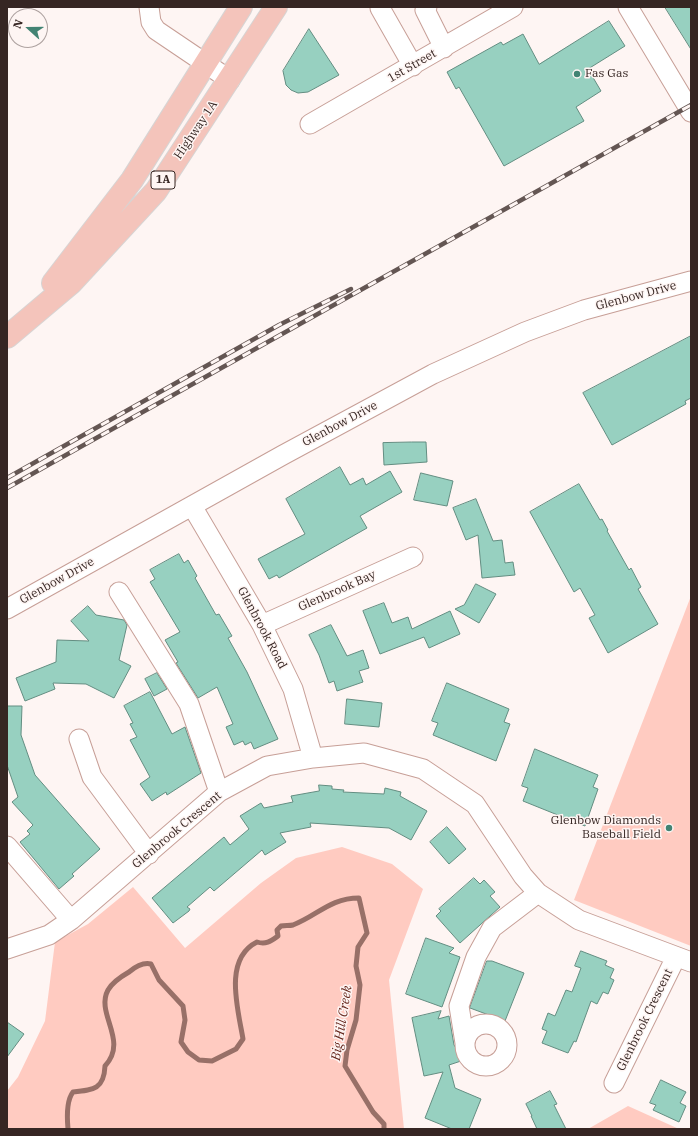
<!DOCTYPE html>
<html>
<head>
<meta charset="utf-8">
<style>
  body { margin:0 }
  #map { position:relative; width:698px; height:1136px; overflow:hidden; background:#fef5f3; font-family:"IBM Plex Serif",serif }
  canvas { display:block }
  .frame { position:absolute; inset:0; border:8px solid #362623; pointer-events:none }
  .north { position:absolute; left:8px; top:8px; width:40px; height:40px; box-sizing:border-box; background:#fef5f3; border:1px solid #aea2a0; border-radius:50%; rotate:291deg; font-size:11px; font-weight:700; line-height:16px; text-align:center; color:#362623 }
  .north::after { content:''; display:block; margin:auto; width:14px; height:18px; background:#428373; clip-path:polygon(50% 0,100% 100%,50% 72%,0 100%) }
</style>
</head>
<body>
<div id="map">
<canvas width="698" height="1136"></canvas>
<div class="frame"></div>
<div class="north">N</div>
</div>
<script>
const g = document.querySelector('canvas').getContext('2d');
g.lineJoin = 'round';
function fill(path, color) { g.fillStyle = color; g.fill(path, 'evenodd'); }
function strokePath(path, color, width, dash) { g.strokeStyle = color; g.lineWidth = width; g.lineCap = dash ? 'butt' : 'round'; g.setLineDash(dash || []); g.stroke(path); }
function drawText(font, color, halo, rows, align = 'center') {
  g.font = font + ' "IBM Plex Serif",serif'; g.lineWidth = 3; g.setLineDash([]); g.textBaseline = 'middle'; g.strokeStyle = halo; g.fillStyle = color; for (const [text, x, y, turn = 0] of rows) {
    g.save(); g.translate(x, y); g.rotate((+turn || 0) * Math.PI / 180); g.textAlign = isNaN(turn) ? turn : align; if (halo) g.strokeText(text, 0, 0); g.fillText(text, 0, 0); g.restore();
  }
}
fill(new Path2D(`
  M691 596V946L574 900Z
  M342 847 392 864 423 889 389 980 404 1129H7V1091L18 1077 45 1021 55 942 88 924 133 887 185 948 261 883 296 858Z
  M628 1106 679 1129H588Z`), '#ffcbc1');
strokePath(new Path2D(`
  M68 1129C67 1118 66 1101 73 1092 94 1090 104 1089 105 1066 129 1040 95 1014 108 990 112 983 122 976 129 972 135 967 143 962 151 964L159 980 183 1006 185 1020 181 1042 188 1052 199 1060 212 1061 236 1049 243 1039C238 1009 223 959 257 942 266 945 271 941 278 936L277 930 281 926C285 925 289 926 293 925 317 916 330 898 359 898L367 933 358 947 356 966 360 985 356 1020 347 1050 345 1066 373 1112 384 1124V1129`), '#987068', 5);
const building = new Path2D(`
  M665 7H691V49Z
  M609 21 625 46 588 69 601 91 576 107 584 121 504 166 459 87 456 89 447 72 501 42 503 45 523 34 539 64Z
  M309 29 339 75 308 92 298 93 291 90 286 85 283 71Z
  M691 336V398L685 401 686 404 612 445 583 393Z
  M412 442H426L427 462 384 465 383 443Z
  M340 467 350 485 363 478 366 485 390 471 402 492 360 516 367 528 279 578 277 575 269 579 258 559 305 534 286 499Z
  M421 473 453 481 447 506 414 500Z
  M579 484 600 520 602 519 608 530 607 531 629 570 631 568 641 587 638 589 658 624 608 653 589 618 595 615 580 588 574 592 530 512Z
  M476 499 493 541 502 540 505 563 513 562 515 575 482 578 478 535 466 540 453 508Z
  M179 554 184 563 188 560 197 576 195 578 216 615 219 614 232 636 228 638 247 672 278 739 254 749 251 742 245 745 243 741 234 745 226 727 233 724 217 687 198 698 176 663 178 662 165 640 180 632 150 582 155 579 150 570Z
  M476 584 496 594 479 623 455 609 464 605Z
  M384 603 392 623 408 617 412 629 450 611 460 634 429 648 424 637 380 654 363 611Z
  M88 606 96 615 124 620 127 625 119 660 131 666 114 698 86 684 53 683 55 689 25 701 16 678 56 662 57 640 89 641 71 621Z
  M331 625 347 656 363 650 369 668 359 671 363 682 337 691 334 681 329 683 319 655 309 635Z
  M157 673 167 689 154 696 145 679Z
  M447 683 509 709 504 722 510 724 496 761 433 735 438 723 432 721Z
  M150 692 172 734 185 727 201 773 167 795 166 792 152 801 140 784 150 777 130 740 137 737 130 724 133 723 124 706Z
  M347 699 382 703 379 727 345 724Z
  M7 706H22L21 735 35 775 100 849 72 874 74 876 59 889 20 842 30 834 27 831 33 825 12 802 18 797 7 765Z
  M535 749 598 775 593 787 598 789 585 826 523 801 528 788 522 786Z
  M319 785 332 786V789L344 790 343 792 384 794 385 788 401 792 400 796 427 811 411 840 389 828 310 823 311 827 280 833 286 842 265 855 262 850 214 891 210 887 187 907 190 909 189 911 173 923 152 898 224 837 230 845 249 829 240 816 261 803 264 808 293 802 291 796 319 791Z
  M447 827 466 849 449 864 430 842Z
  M474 878 480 884 484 880 495 892 490 896 500 907 460 943 436 916 441 911 439 909Z
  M426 938 454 948 449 953 460 957 442 1007 406 994Z
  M581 951 607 961 605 965 614 969 610 978 614 980 608 994 603 992 597 1004 591 1001 576 1042 574 1041 568 1053 542 1043 547 1031 542 1029 548 1013 555 1016 566 990 572 992 581 968 575 966Z
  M487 961H492L524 973 505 1021 470 1008Z
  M441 1011 438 1019 449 1016 454 1045 458 1051 461 1061 449 1065 455 1088 481 1099 469 1129H452L425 1118 443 1072 424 1076 412 1018Z
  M7 1022 24 1034 7 1057Z
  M661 1080 686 1092 680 1103 686 1106 679 1122 653 1110 656 1105 650 1103Z
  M550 1091 557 1104 554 1105 566 1129H537L531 1116H532L526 1104Z`);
fill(building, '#97d0c0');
strokePath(building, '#638d81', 1);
const minor = new Path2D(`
  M149 7 151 22 156 30 230 80
  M427 7 425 10 444 48
  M628 7 691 112
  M380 8 413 66
  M310 124 513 7
  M192 506 262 625 293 689 313 758
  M119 592 189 704 219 792
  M7 609 283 455 433 374 525 332 584 310 691 281
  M262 625 413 557
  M79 739 92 777 149 854
  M7 846 71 920
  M7 949 49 935 71 920 219 792 267 766 313 758 364 753 423 769 475 804 523 876 538 893 579 920 691 962
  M465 1045a21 21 0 1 1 42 0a21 21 0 1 1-42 0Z
  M465 1043 459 1006 476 957 492 928 538 893
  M614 1083 676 957`);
const major = new Path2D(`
  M53 283 132 180 241 7
  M7 337 71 283 156 191 276 7`);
strokePath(minor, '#c79f97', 21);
strokePath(major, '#d7d4d3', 24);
strokePath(minor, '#fff', 19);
strokePath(major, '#f4c4bb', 22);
const rail = new Path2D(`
  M7 478 279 325 351 289
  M7 488 691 105`);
strokePath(rail, '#645653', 4.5);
strokePath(rail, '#fef5f3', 3, [9]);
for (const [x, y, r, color] of [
  [577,74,4,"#428373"],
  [669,828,4,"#428373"]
]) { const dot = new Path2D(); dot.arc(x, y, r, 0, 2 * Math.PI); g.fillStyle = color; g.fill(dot); strokePath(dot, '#fef5f3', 1.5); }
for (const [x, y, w] of [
  [163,180,24]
]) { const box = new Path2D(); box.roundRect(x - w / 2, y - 9, w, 18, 3); g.fillStyle = '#fef5f3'; g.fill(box); strokePath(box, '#362623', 1); }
drawText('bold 11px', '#362623', null, [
  ["1A",163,180]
]);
drawText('12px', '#362623', '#fef5f3', [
  ["1st Street",412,66,-30],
  ["Highway 1A",196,130,-56],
  ["Glenbow Drive",636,296,-15],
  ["Glenbow Drive",340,424,-28],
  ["Glenbow Drive",57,581,-29],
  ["Glenbrook Bay",337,591,-24],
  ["Glenbrook Road",262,628,62],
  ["Glenbrook Crescent",177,830,-40],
  ["Glenbrook Crescent",645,1020,-64]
]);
drawText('12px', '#362623', '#fef5f3', [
  ["Fas Gas",585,74],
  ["Glenbow Diamonds",661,821,"right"],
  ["Baseball Field",661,835,"right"]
], 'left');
drawText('italic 13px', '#66271d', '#fef5f3', [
  ["Big Hill Creek",342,1023,-81]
]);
</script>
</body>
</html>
